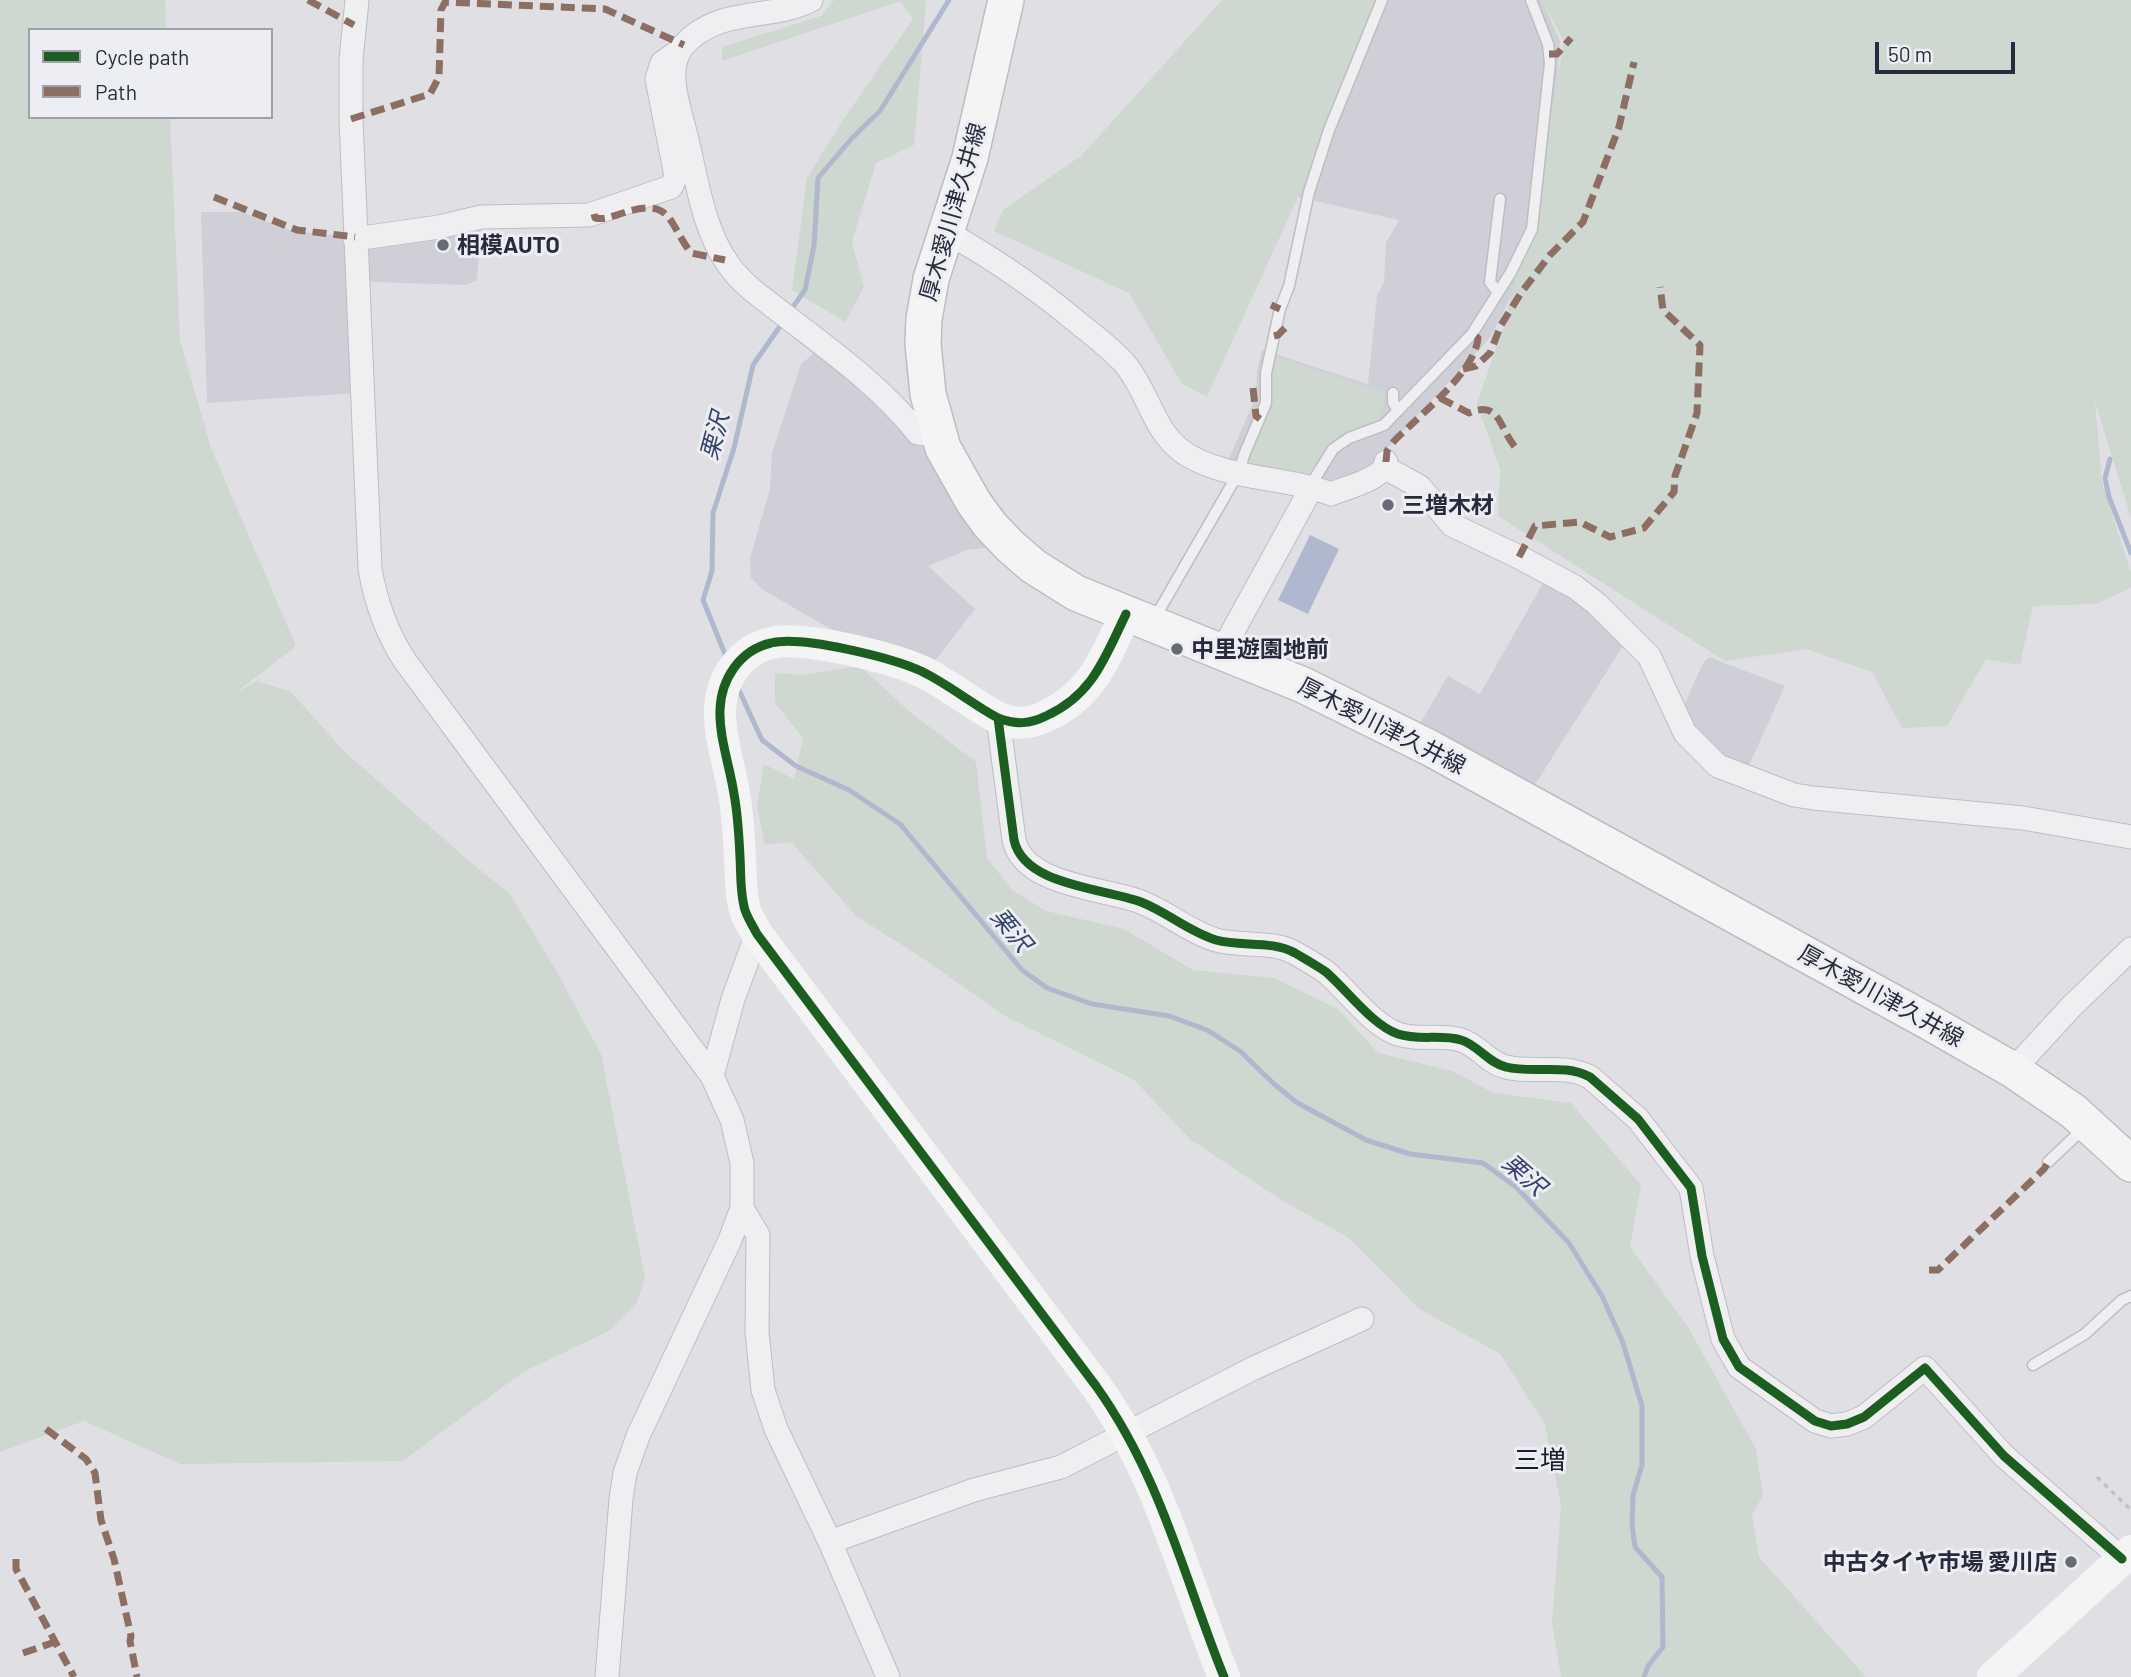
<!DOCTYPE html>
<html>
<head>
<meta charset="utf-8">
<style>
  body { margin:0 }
  #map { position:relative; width:2131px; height:1677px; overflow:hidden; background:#e0e0e4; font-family:Barlow,sans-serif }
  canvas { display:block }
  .legend { position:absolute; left:28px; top:28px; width:245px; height:91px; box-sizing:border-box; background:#edeef4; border:2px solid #9ea0aa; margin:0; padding:9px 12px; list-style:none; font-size:21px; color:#282b3c }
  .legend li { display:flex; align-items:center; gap:14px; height:35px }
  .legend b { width:35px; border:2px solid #9ea0aa }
  .scale { position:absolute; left:1875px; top:42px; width:140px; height:32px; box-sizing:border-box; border:4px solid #282b3c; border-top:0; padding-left:9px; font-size:21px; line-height:24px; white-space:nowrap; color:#282b3c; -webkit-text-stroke:5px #edeef4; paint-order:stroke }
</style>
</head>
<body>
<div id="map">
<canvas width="2131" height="1677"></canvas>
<ul class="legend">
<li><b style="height:9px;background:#1b5e20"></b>Cycle path</li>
<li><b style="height:9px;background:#8d6e63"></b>Path</li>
</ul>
<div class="scale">50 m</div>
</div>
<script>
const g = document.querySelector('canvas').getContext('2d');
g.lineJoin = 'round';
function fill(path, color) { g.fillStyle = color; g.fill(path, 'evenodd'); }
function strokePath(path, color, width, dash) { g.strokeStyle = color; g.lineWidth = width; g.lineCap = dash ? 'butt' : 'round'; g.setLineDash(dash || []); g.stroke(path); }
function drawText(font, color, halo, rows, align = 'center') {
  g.font = font + ' Barlow,"Noto Sans JP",sans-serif'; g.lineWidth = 6; g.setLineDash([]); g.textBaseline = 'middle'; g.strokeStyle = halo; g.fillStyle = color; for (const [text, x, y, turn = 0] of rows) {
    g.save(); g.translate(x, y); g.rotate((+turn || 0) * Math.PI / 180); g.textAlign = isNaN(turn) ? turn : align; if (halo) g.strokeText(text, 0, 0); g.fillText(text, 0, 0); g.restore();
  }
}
fill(new Path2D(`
  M1368 0H1542L1560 41 1552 149 1543 233 1490 338 1364 473 1334 488 1227 463 1256 397 1257 372 1262 350 1368 384 1377 296 1384 282 1386 243 1399 220 1293 196Z
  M201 212H242L292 231 350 237 356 393 207 403Z
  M482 220 477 280 466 285 373 282 361 277 368 239Z
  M819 349 919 441 935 459 993 547 967 550 928 566 975 609 932 665 855 643 763 590 751 578 750 558 770 489 772 453 801 364Z
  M1546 578 1626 641 1533 788 1418 727 1448 676 1480 694Z
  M1709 657 1785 686 1746 772 1704 746 1684 705 1703 663Z`), '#cecfd7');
fill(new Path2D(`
  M0 0H165L166 30H30V117H170L180 340 211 448 296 646 234 694 257 681 291 692 345 752 468 860 510 894 557 972 601 1054 645 1277 637 1303 609 1331 523 1372 403 1461 180 1464 84 1421 0 1452Z
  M834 0H926L914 145 876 163 852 242 864 287 845 322 792 290 807 178 843 120 913 19 901 1 722 61V47L821 16Z
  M1222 0H1382L1308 175 1207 397 1182 384 1129 293 994 231 1003 210 1082 155Z
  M1542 0H2131V518L2095 401 2102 482 2131 573V588L2096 604 2033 606 2020 665 1986 659 1947 726 1902 728 1872 672 1806 649 1725 661 1498 516 1500 469 1477 404 1505 322 1539 176 1564 42Z
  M1272 355 1384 392V406L1378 420C1340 430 1326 441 1309 478L1251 467 1246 459 1254 439Z
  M860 666 911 713 976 762 987 858 1012 890 1046 911 1124 929 1193 970 1274 978 1338 1009 1378 1053 1452 1071 1494 1093 1571 1103 1641 1185 1630 1247 1688 1327 1756 1449 1763 1496 1752 1514 1759 1557 1866 1677H1561L1552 1624 1561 1506 1545 1424 1500 1354 1418 1308 1349 1238 1278 1198 1190 1139 1134 1080 1005 1016 921 957 856 916 791 842 765 845 757 807 764 764 794 779 803 738 775 703V673L802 675Z`), '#ced7d0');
fill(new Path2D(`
  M1310 535 1339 549 1308 614 1278 600Z`), '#b0b8ce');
strokePath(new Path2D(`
  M790 311 805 290 814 246 818 178 853 137 880 111 949 0
  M2110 459 2105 478 2109 497 2131 553
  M727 659 703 600 712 571 713 513 734 448 753 365 783 322
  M738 688 762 740 796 766 849 790 900 824 1022 970 1047 988 1092 1004 1169 1016 1207 1030 1240 1051 1274 1084 1296 1102 1366 1140 1410 1154 1483 1163 1516 1187 1569 1243 1602 1296 1623 1343 1642 1406V1465L1633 1495 1632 1524 1635 1547 1662 1577 1663 1647 1648 1666 1644 1677`), '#b0b8ce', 5);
const lane = new Path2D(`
  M1498 293 1490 282 1500 199
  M1393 393V402L1398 411
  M1310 486 1333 449 1349 438 1384 425 1472 334 1511 272 1532 229 1550 63 1548 44 1531 0
  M1153 621 1239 472 1244 455 1266 403V373L1280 309 1289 286 1309 192 1329 130 1382 0
  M2048 1162 2084 1128
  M2033 1365 2085 1334 2122 1300 2131 1296`);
const street = new Path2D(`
  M357 0 351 60V119L370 569C376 603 386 632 405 661L712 1076
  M811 0C771 21 717 6 683 46 665 68 678 104 684 128 696 172 701 226 728 264 743 286 767 301 787 317 836 355 879 385 918 433L938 435
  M946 232C993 258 1035 287 1077 322 1093 335 1111 348 1125 364 1148 391 1153 431 1183 452 1223 480 1285 476 1331 494 1345 488 1384 479 1386 462
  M355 239 439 227 481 217 589 215 671 187 676 176 657 79 662 63 680 50
  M1386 468 1420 487 1452 525 1519 557 1575 587 1597 604 1649 656 1685 733 1718 766 1794 795 1813 798 2023 818 2131 837
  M1222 651 1312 487
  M998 718 1014 840C1024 886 1104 888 1141 902 1167 912 1189 932 1216 940 1241 947 1272 940 1295 953 1305 959 1316 965 1326 972 1347 990 1373 1026 1398 1034 1418 1041 1441 1034 1461 1040 1478 1045 1488 1063 1506 1067 1534 1074 1564 1063 1590 1077L1638 1119 1691 1188 1702 1256 1723 1339 1739 1367 1815 1421 1831 1426 1847 1424 1864 1417 1925 1368 2004 1456 2122 1559
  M2013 1070 2071 1007 2131 949
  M742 1208 758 1235 757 1332 763 1390 776 1429 830 1542 888 1677
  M830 1542 974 1490 1061 1467 1254 1368 1362 1319
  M607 1677 621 1499 625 1473 638 1436 730 1240 742 1208V1163L732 1120 712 1076 733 999 757 934`);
const primary = new Path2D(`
  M1006 0 970 158 931 279 924 319 923 344 928 394 943 448 974 503 990 525 1010 546 1033 566 1076 593 1303 685 1430 748 1929 1022 2013 1070 2073 1111 2131 1164`);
strokePath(lane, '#bebec2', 13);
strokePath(street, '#bebec2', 25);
strokePath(primary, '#bcbdc2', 38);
strokePath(new Path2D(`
  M2097 1477 2131 1510`), '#c1c1c6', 3.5, [5, 5]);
strokePath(lane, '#efeff1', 10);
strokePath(street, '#efeff1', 23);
strokePath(new Path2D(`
  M1126 614C1105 657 1093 695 1046 716 1030 724 1016 725 998 718 972 704 948 684 921 671 892 658 802 635 771 643 740 650 721 679 720 710 719 737 730 767 734 794 738 815 739 836 740 857 741 874 740 894 745 910 748 919 753 926 757 934L1096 1386C1161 1477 1183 1575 1224 1677
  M1993 1677 2131 1551`), '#f4f4f5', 32);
strokePath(primary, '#f4f4f5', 35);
strokePath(new Path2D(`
  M308 0 354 25
  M1549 54H1557L1571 38
  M351 119 430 94 439 77 441 10 445 2 605 9 684 45
  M214 197 297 230 355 237
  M594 214 595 218C605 220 613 216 623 213 672 197 667 221 691 253L725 260
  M1271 305 1280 309
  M1274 336 1278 335 1287 326
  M1463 369 1476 366 1490 353 1501 325 1521 293 1550 255 1583 222 1619 127 1634 62
  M1253 388 1256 416 1260 419
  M1440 398 1469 413C1500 400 1498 426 1515 447L1521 445
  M1386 462C1386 461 1387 452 1387 451 1392 441 1405 431 1413 423 1433 404 1476 367 1478 338L1472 334
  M1519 557 1535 526 1580 522 1610 537 1644 528 1674 492 1675 476 1697 413 1700 345 1663 310 1660 287
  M1929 1270H1938L2044 1169 2048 1162
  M46 1429 86 1459 95 1473 101 1520 114 1559 131 1636 130 1641 137 1677
  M16 1559V1569L74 1677
  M23 1653 55 1642`), '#8d6e63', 7, [14, 7]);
strokePath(new Path2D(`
  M1126 614C1105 657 1093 695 1046 716 1030 724 1016 725 998 718 972 704 948 684 921 671 892 658 802 635 771 643 740 650 721 679 720 710 719 737 730 767 734 794 738 815 739 836 740 857 741 874 740 894 745 910 748 919 753 926 757 934L1096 1386C1161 1477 1183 1575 1224 1677
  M998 718 1014 840C1024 886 1104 888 1141 902 1167 912 1189 932 1216 940 1241 947 1272 940 1295 953 1305 959 1316 965 1326 972 1347 990 1373 1026 1398 1034 1418 1041 1441 1034 1461 1040 1478 1045 1488 1063 1506 1067 1534 1074 1564 1063 1590 1077L1638 1119 1691 1188 1702 1256 1723 1339 1739 1367 1815 1421 1831 1426 1847 1424 1864 1417 1925 1368 2004 1456 2122 1559`), '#1b5e20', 9);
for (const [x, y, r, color] of [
  [443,245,7,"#686a77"],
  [1388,505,7,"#686a77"],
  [1177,649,7,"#686a77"],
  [2071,1562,7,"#686a77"]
]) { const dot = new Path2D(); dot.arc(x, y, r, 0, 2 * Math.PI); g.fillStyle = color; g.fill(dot); strokePath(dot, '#edeef4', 2.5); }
drawText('23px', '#282b3c', '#edeef4', [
  ["厚木愛川津久井線",953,212,-74],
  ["厚木愛川津久井線",1382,726,27],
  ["厚木愛川津久井線",1881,996,29]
]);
drawText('bold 23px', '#282b3c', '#edeef4', [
  ["相模AUTO",457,245],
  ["三増木材",1402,505],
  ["中里遊園地前",1191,649],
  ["中古タイヤ市場 愛川店",2057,1562,"right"]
], 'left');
drawText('italic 24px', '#35436c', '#edeef4', [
  ["栗沢",715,436,-75],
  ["栗沢",1011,930,50],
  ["栗沢",1524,1175,41]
]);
drawText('26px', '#1a1d2c', '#edeef4', [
  ["三増",1540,1460]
]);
</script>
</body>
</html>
